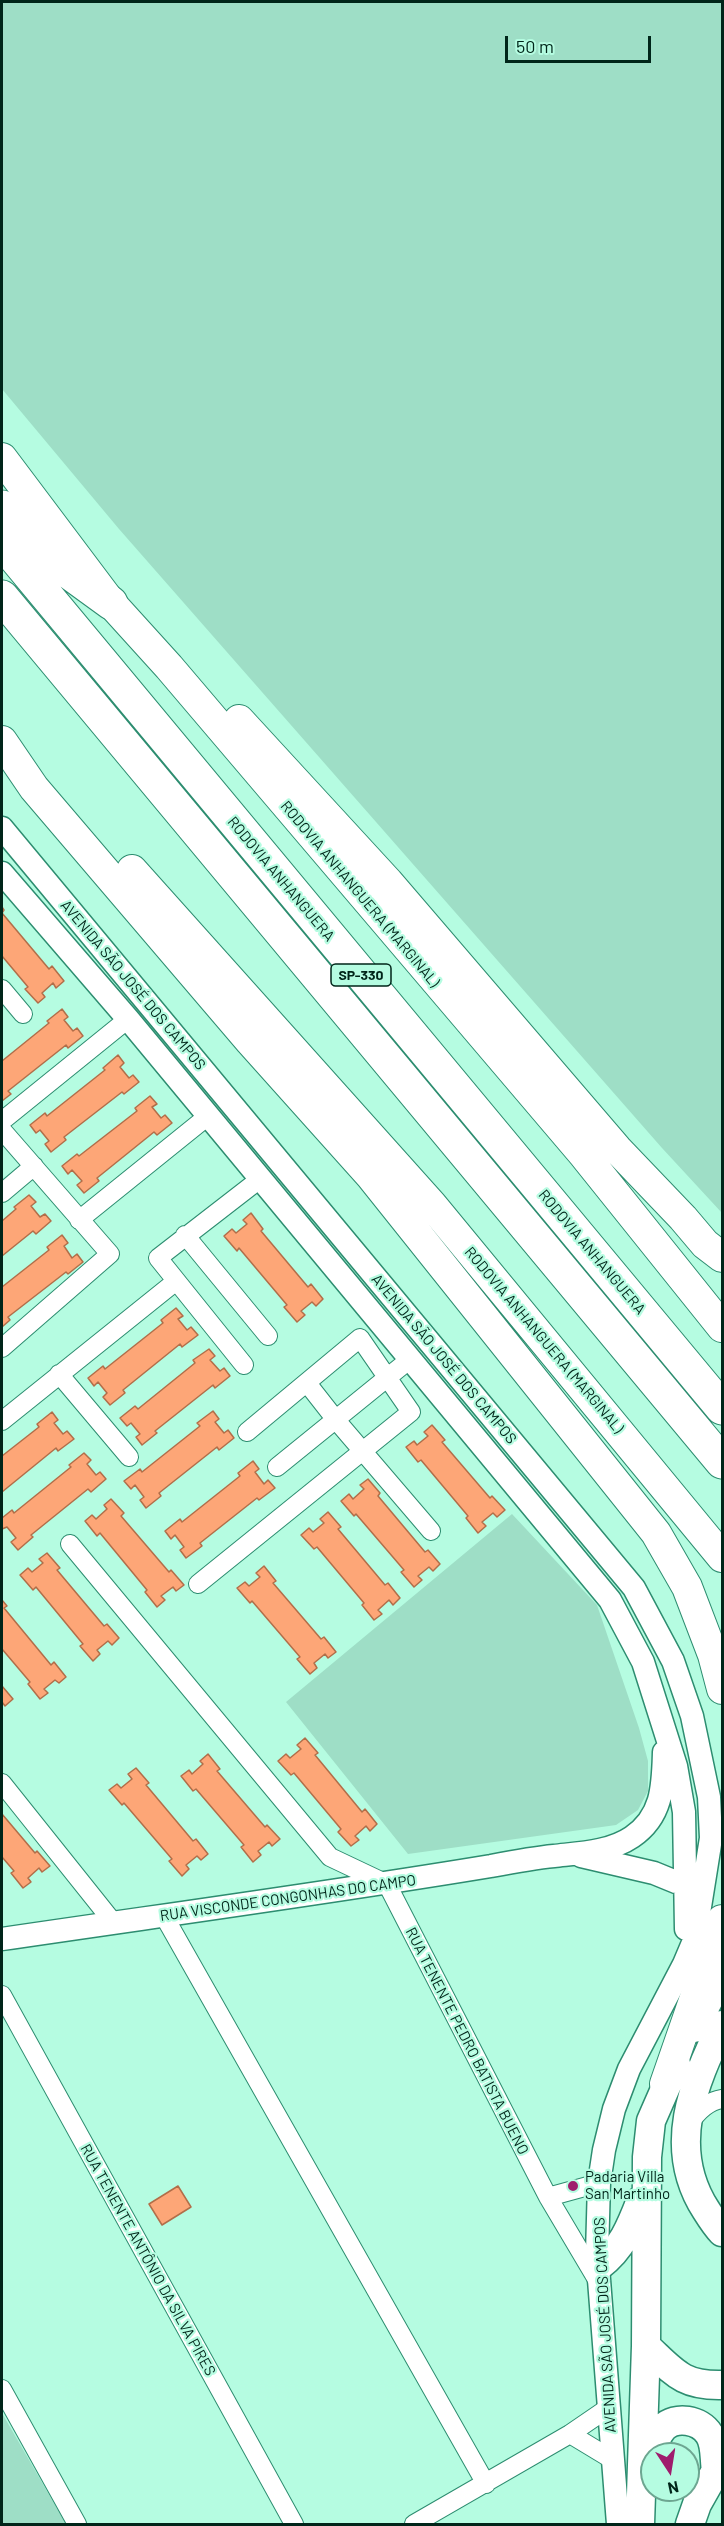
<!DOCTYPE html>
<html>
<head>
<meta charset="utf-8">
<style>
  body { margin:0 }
  #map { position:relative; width:724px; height:2526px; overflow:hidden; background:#b5fce1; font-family:Barlow,sans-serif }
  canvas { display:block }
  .frame { position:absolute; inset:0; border:3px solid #002519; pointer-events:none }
  .north { position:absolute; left:640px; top:2442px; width:60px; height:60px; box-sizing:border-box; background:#b5fce1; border:2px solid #6da691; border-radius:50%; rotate:168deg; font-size:16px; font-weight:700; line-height:24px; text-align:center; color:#002519 }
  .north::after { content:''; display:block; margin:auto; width:21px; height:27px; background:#9f1c6d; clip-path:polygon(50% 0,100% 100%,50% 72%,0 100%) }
  .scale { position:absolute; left:505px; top:36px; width:146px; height:27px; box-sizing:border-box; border:3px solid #002519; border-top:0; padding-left:8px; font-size:18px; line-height:21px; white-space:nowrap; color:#002519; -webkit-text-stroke:4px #b5fce1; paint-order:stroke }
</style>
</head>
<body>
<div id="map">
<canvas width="724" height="2526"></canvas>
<div class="frame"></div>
<div class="north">N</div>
<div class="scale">50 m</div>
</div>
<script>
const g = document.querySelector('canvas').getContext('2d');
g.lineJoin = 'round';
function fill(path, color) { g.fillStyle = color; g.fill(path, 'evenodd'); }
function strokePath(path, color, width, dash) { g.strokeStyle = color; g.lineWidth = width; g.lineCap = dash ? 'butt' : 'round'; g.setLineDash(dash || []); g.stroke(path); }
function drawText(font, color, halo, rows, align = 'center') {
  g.font = font + ' Barlow,sans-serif'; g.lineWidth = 4.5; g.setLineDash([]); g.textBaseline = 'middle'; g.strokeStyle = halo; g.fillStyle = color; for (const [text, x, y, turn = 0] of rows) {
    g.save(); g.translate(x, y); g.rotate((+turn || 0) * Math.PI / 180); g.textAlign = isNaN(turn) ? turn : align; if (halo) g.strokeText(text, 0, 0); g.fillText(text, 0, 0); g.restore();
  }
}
fill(new Path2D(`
  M2 2H722V1213L662 1148 119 529 2 389Z
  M512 1514 597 1605 639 1728 648 1761V1791L638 1810 616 1825 408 1854 286 1702Z
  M2 2413 66 2524H2Z`), '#9edec6');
const building = new Path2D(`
  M2 907 4 910 2 913 49 969 52 966 64 981 56 988 53 983 42 993 45 997 38 1003 25 989 28 987 2 956Z
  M62 1009 68 1017 64 1020 73 1031 77 1028 83 1036 68 1048 66 1045 8 1091 11 1094 2 1101V1061L49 1023 47 1021Z
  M118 1055 124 1063 120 1067 129 1078 133 1075 139 1082 124 1094 122 1092 64 1137 66 1140 51 1152 45 1144 49 1141 40 1130 36 1133 30 1125 45 1113 47 1116 105 1070 103 1068Z
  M150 1096 157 1104 152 1107 161 1118 165 1115 172 1123 157 1135 154 1132 97 1178 99 1181 84 1193 77 1185 82 1181 72 1170 68 1174 62 1166 77 1154 79 1156 137 1111 135 1108Z
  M29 1195 36 1202 31 1206 40 1217 45 1214 51 1221 36 1234 33 1231 2 1256V1221L16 1209 14 1207Z
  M251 1213 263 1229 261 1231 308 1287 311 1284 323 1299 316 1306 312 1302 301 1311 305 1315 297 1322 284 1307 287 1305 239 1248 237 1251 224 1236 232 1229 236 1233 247 1224 243 1220Z
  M62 1235 68 1243 64 1246 72 1258 77 1254 83 1262 68 1274 66 1272 8 1317 10 1320 2 1327V1287L49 1250 47 1247Z
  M176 1308 183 1316 178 1319 187 1330 191 1327 198 1335 182 1347 180 1344 123 1390 125 1393 110 1405 103 1397 107 1393 98 1382 94 1386 88 1378 103 1366 105 1369 163 1323 161 1320Z
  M209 1349 215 1356 210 1360 220 1371 224 1368 230 1376 215 1388 213 1385 155 1431 157 1433 142 1445 136 1437 140 1434 131 1423 127 1426 120 1418 135 1406 138 1409 195 1363 193 1360Z
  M213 1411 219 1419 215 1422 224 1433 228 1430 234 1438 219 1450 217 1447 159 1493 161 1496 146 1508 140 1500 144 1497 135 1485 131 1489 124 1481 140 1469 142 1472 200 1426 197 1423Z
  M52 1412 58 1420 54 1423 63 1434 67 1431 74 1439 58 1451 56 1448 2 1492V1456L39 1427 37 1424Z
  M432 1425 445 1440 442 1442 490 1498 492 1496 505 1510 497 1517 493 1513 482 1522 486 1526 478 1533 466 1518 468 1516 421 1460 418 1462 406 1447 414 1441 417 1445 428 1436 424 1432Z
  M84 1453 91 1460 87 1464 96 1475 100 1472 106 1479 91 1492 88 1489 31 1535 33 1537 18 1550 11 1542 16 1538 7 1527 2 1529V1518L12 1510 14 1513 71 1467 69 1465Z
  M253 1461 259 1469 255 1472 264 1484 268 1480 275 1488 259 1500 257 1498 200 1543 202 1546 186 1558 180 1550 184 1547 175 1535 171 1539 165 1531 180 1519 182 1522 240 1476 238 1473Z
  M368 1479 380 1493 378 1496 425 1552 428 1550 440 1564 433 1571 429 1567 418 1576 422 1580 414 1587 401 1572 404 1570 356 1514 354 1516 341 1501 349 1494 353 1499 364 1489 360 1485Z
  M111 1499 124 1513 121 1516 169 1572 171 1570 184 1585 176 1591 173 1587 161 1596 165 1600 157 1607 145 1592 147 1590 100 1533 97 1536 85 1521 92 1515 96 1519 107 1509 104 1505Z
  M328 1512 341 1527 338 1529 385 1585 388 1583 400 1598 393 1605 389 1600 378 1610 382 1614 374 1620 362 1605 364 1603 317 1547 314 1549 301 1535 309 1528 313 1532 324 1523 320 1519Z
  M47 1553 60 1568 57 1570 104 1626 107 1624 119 1638 112 1645 108 1641 97 1650 100 1654 93 1661 80 1646 83 1644 36 1587 33 1590 20 1575 28 1568 32 1572 43 1563 39 1559Z
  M264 1566 276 1581 273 1583 321 1639 324 1637 336 1652 328 1658 325 1654 314 1663 317 1668 310 1674 297 1659 300 1657 252 1601 250 1603 237 1588 245 1582 249 1586 260 1577 256 1573Z
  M2 1600 7 1606 4 1608 51 1665 54 1662 66 1677 59 1683 55 1680 44 1689 48 1693 40 1699 28 1684 30 1682 2 1649Z
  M2 1686 13 1699 5 1706 2 1702Z
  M305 1738 318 1753 315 1755 362 1812 365 1809 377 1824 370 1831 366 1826 355 1836 359 1840 351 1846 338 1832 341 1829 294 1773 291 1775 278 1761 286 1754 290 1758 301 1749 297 1745Z
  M208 1754 220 1769 217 1771 265 1827 267 1825 280 1839 272 1846 269 1842 258 1851 261 1855 253 1862 241 1847 244 1845 196 1789 193 1791 181 1776 189 1770 192 1774 203 1764 200 1761Z
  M136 1768 149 1783 146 1785 193 1841 196 1839 208 1854 201 1860 197 1856 186 1865 189 1869 182 1876 169 1861 172 1859 124 1803 122 1805 109 1790 117 1784 121 1788 132 1779 128 1774Z
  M2 1814 35 1853 37 1851 50 1866 42 1872 39 1868 28 1878 31 1882 23 1888 11 1873 14 1871 2 1857Z
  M178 2186 191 2207 162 2225 149 2204Z`);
fill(building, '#fda677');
strokePath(building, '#b16e49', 1.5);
const minor = new Path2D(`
  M2 989 23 1014
  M2 1121 128 1019
  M2 1130 110 1254 2 1348
  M2 1193 34 1166
  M79 1220 208 1116
  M185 1235 268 1336
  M244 1365 158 1258 260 1179
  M59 1374 129 1457
  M307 1383 336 1420 431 1531
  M2 1421 175 1282
  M277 1467 409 1360
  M70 1544 330 1857 387 1884 548 2197 599 2283
  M198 1584 411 1412 360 1338 247 1432
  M2 1783 113 1922
  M164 1916 486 2484
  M2 1995 294 2524
  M689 2124C697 2112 708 2101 722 2099
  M548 2197 599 2183
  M2 2389 77 2524
  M570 2434 613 2460
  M414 2524 570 2434 608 2408`);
const tertiary = new Path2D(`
  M2 828 634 1588 673 1661 692 1716 709 1797 711 1838 695 1938 684 1964 629 2069 614 2109 604 2150 599 2183 597 2254 618 2524
  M2 873 128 1019 610 1600 643 1662 676 1766 684 1812 686 1929
  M581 1856 654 1873 676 1882 700 1886
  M2 1939C165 1915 328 1893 491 1866 512 1862 533 1858 554 1856 580 1853 610 1852 632 1837 663 1816 663 1785 664 1752`);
const primary = new Path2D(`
  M722 2025C693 2084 666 2148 706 2210 711 2218 716 2226 722 2232
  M694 2028 722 1974
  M599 2266C622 2249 631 2226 641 2200
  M646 2346C674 2372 682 2386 722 2385
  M652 2454C654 2444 656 2436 663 2428 676 2415 700 2420 709 2434 716 2444 714 2459 716 2471
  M640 2524 646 2346 647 2157 651 2121 676 2064
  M690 2524 697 2504 722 2460`);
const trunk = new Path2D(`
  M2 458 111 603 169 667 584 1155 722 1327
  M239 720 388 882 617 1149 683 1218 705 1244 722 1257
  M2 741 34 788 250 1041 370 1175 656 1533 687 1587 713 1655 722 1689
  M132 870 432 1205 722 1557
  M665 2084 722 1920`);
const motorway = new Path2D(`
  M2 507 56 563 111 603
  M2 542 722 1408
  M2 597 722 1462`);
strokePath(minor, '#2d8d70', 20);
strokePath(tertiary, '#2d8d70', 25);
strokePath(primary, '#2d8d70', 31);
strokePath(trunk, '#2d8d70', 32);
strokePath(motorway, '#2d8d70', 35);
strokePath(minor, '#fff', 18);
strokePath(tertiary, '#fff', 22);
strokePath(primary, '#fff', 28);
strokePath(trunk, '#fff', 30);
strokePath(motorway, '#fff', 33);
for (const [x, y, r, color] of [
  [573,2186,6,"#9f1c6d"]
]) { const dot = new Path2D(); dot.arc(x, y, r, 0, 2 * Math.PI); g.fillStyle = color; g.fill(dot); strokePath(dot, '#b5fce1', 2); }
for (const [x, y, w] of [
  [361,975,60]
]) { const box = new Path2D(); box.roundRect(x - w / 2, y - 11, w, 22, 4.5); g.fillStyle = '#b5fce1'; g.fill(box); strokePath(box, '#002519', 1.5); }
drawText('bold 14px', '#002519', null, [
  ["SP-330",361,975]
]);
drawText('15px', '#002519', '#b5fce1', [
  ["RODOVIA ANHANGUERA",281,879,50],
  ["RODOVIA ANHANGUERA (MARGINAL)",360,894,50],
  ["AVENIDA SÃO JOSÉ DOS CAMPOS",133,985,50],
  ["RODOVIA ANHANGUERA",592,1252,50],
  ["RODOVIA ANHANGUERA (MARGINAL)",544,1340,50],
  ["AVENIDA SÃO JOSÉ DOS CAMPOS",444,1359,50],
  ["RUA VISCONDE CONGONHAS DO CAMPO",288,1898,-8],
  ["RUA TENENTE PEDRO BATISTA BUENO",467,2041,63],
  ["RUA TENENTE ANTÔNIO DA SILVA PIRES",148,2260,61],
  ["AVENIDA SÃO JOSÉ DOS CAMPOS",605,2325,-93]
]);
drawText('15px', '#002519', '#b5fce1', [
  ["Padaria Villa",585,2177],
  ["San Martinho",585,2194]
], 'left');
</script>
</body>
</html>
